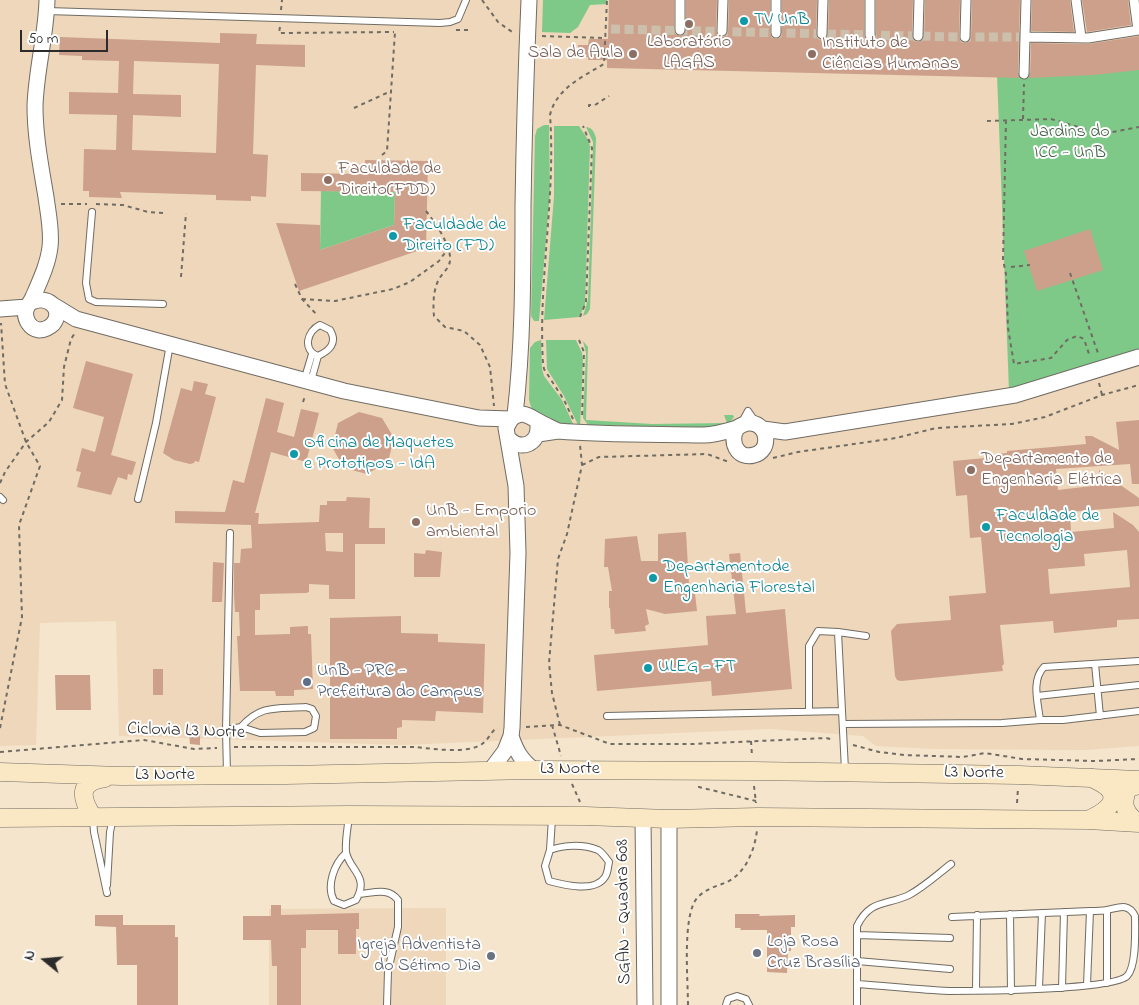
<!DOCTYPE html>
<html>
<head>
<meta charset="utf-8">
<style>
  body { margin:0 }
  #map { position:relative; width:1139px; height:1005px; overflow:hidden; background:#f4e5cc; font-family:"Indie Flower",sans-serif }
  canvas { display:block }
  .north { position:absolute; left:20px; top:935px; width:50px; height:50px; -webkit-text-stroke:4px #fff; paint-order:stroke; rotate:287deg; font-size:14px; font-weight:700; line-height:20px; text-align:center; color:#2b2b2b }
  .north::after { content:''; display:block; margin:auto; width:18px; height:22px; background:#2b2b2b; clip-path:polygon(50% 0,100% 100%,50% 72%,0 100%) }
  .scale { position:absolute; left:20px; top:30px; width:88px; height:22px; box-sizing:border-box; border:2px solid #2b2b2b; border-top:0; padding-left:6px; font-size:15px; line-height:18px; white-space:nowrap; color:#2b2b2b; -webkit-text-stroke:4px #fff; paint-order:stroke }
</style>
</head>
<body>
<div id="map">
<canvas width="1139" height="1005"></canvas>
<div class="north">N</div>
<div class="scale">50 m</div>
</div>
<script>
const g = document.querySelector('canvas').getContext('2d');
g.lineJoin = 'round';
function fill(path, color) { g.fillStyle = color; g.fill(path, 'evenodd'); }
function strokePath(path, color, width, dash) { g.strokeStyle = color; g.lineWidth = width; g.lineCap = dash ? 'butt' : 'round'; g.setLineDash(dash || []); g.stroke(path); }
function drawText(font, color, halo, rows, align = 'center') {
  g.font = font + ' "Indie Flower",sans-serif'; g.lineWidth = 4; g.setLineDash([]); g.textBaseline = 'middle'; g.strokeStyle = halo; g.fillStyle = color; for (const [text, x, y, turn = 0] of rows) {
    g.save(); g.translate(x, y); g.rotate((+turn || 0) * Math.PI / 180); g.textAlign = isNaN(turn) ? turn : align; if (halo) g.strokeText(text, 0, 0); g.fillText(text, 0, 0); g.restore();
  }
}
fill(new Path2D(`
  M0 0H1139V746L1085 750 934 749 876 746 863 736 770 729 403 745 119 736 116 621 40 623 36 745 0 746Z
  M446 908V1005H269V909Z`), '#eed7bb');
fill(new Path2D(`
  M543 0H607V4L590 5 578 27 570 33 542 32Z
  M1139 70V353L1009 391 997 74Z
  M544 125H549L550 192 539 321H534L531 316 535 136 537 129Z
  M554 126H579L589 141 590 147 585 305 579 317 544 320 554 196Z
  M586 127C593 128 594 132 596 138L590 309 587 314 583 316 588 300 593 147V142Z
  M321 191 395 192 394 225 320 250Z
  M541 340 542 369 544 376 562 400 575 428 551 425 532 410 529 400 530 348 535 342Z
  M546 340H576L582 353 583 359 580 429 564 396 547 369Z
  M583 341 588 347 586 420 652 424 727 423 724 415H733L734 417 725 428 588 425 583 418 586 353Z`), '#7ec987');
fill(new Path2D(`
  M609 0H674V30L675 34 680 36 684 35 686 30V0H717L716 31 718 36 722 37 725 36 728 32 729 0H770V33L772 38 776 39 780 38 782 33V0H817L816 34 818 39 822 40 827 38 828 35 829 0H864V35L865 39 870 41 874 40 876 35V0H913L912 36 914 41 918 42 921 41 924 37 925 0H960L959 37 961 42 965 43 968 42 971 38 972 0H1020L1018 74 1020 78 607 68V60H588V57H578V45H588L589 39H608Z
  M1032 0H1070L1074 32 1031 31Z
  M1082 0H1128L1131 25 1087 32Z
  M220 33 257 34 256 44 305 45V67L256 65 253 154 268 155 266 197 251 196V201L216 200V195L120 192 122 198 89 197V191H83L84 149 116 150 117 115 69 114V92L118 93 119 61 82 60V56L59 55 60 37 220 43ZM134 61 219 64 216 153 132 150 133 115 181 117V95L133 94Z
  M1139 36V70L1094 75 1028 78 1030 74 1031 43 1088 44Z
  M365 160 428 161 426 248 299 291 276 223 320 225V250L394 225 395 192 301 191V173L365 174Z
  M1090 229 1103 270 1037 291 1024 251Z
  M86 361 133 374 111 455 136 462 132 475 128 474 127 480 118 477 111 495 77 487 81 472 76 471 82 448 95 452 104 417 73 408Z
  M194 381 208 384 205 394 216 397 199 462 195 461 194 463 190 464 174 460 163 453 181 388 192 391Z
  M266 398 284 403 277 432 294 437 301 409 319 413 306 462 271 452 255 513H259L258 524 319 522 320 505H327V501H346L347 497 370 498 369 528H385V544H355V599H329V585L309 584V592L306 593 260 594V610H255V635L290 634V627L308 626V634H311L313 689 294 690V696H276L275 691H240L237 636H240L239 612H235L234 594V563H240L241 549 252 548 251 525 175 523V511L225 512 233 480 244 483ZM325 533H343V552L326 551Z
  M359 412 382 418 394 438 388 462 367 474 344 468 332 447 338 423Z
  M1139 420V484H1132L1130 464 1056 469 1058 490 1100 485 1099 470 1139 498V506L1070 512 1071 532 1114 528 1113 512 1133 525 1139 532V619L1117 620V627L1054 633 1053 621 1000 625 1004 664 1002 666 1003 671 901 681 897 680 895 676 891 631 897 624 951 620 949 596 986 593 981 537 970 538 967 495 956 496 953 461 996 457 995 454 1007 453V451L1086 444 1085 436H1092L1119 450 1116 422ZM1127 550 1130 587 1050 594 1048 569 1085 566 1084 554Z
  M686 532 689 584 694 585 697 611 665 614 646 609 649 624 645 626 646 631 615 634 614 629H611L610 608H609V591H612L608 567H604L605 539 637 536 641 561H658V534Z
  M426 550 442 552 440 577H414V553L425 554Z
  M740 553 746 613 785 609 792 689 712 696 711 681 597 691 594 655 708 645 706 616 736 614 729 554Z
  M213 562 224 563 222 602H212Z
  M401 616V633L438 634V642L485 644 483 713 436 711 435 721 402 720V727L397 728V739H330V618Z
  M153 669H163V695H153Z
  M55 675H90L91 710H56Z
  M189 733H200V745L190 744Z
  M271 905H281V915L359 913V929H356V954H338V930H306V948H301V1005H277V966H272L271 940H243V916H271Z
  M735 914H760L759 916 795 915V927H791V951H788L787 973 767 972V930H740L741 928H735Z
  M95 915H123V925H175V937H178V1005H137V965H117L116 927 95 926Z`), '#cca08b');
strokePath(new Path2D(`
  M611 29 960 37H1025`), '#ccc0ac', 9, [9, 4.5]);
const service = new Path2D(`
  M47 11 440 23 450 22 458 19 466 0
  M92 212 86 283 89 299 96 302 163 304
  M320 325 330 330C338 343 329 351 318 356 302 350 307 331 320 325Z
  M304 381 312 354
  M311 381 318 356
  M742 422 748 411 755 421
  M0 497 3 500
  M138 499 156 423 170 344
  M838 632 845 770
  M1139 661 1044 667C1031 680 1038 703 1040 720H1063L1139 711
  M1095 664 1100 716
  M1037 696 1139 685
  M809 711V646L818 631 838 632 866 636
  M607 716 842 711
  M843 724 1002 723 1040 720
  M226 730 230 533
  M227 774 226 730 241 727 260 733 305 732 314 728 316 716 312 709 306 707C277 709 261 704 241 727
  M93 818 94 832 107 893
  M550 850C564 845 583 844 598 850 602 852 606 858 609 862 608 866 608 873 605 877 595 893 564 885 549 881L545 866 550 850 552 818
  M346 853C334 864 326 886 334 901L344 905 356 900C370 876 349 870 346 852 345 840 348 827 349 815
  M107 885 110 832 113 818
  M359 894C374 893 388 887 398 900V927L388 971 387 1005
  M1010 914 1011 991
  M857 935 950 938
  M857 961 950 969
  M1107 983V910
  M857 984C888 986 919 990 949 991 974 991 1114 990 1127 976 1137 966 1135 930 1135 916 1128 902 1118 908 1107 910 1101 911 1095 911 1090 911L952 917
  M1087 985 1090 911
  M1039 988 1042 913
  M1062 988 1064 912
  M976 990 977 915
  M726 1005 728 999 737 996 746 999 749 1005
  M857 1005V926C870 899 886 906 909 895 924 887 938 874 951 864`);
const pedestrian = new Path2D(`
  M1076 0 1081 37
  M1134 0 1138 30
  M680 30V0
  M722 31 723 0
  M776 33V0
  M822 34 823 0
  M870 35V0
  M918 36 919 0
  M965 37 966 0
  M1025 37 1088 38 1139 30
  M1024 74 1026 0`);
const tertiary = new Path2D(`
  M30 303C46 293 65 309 53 324 50 327 44 330 39 330 30 329 24 319 26 310 27 306 31 302 33 297 40 281 48 264 50 247 52 230 48 213 46 197 41 167 35 137 35 106 36 71 46 36 47 0
  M53 305 76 319 344 391 479 418 511 419
  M0 309 27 307
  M515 415C523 346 523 276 523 206 524 137 526 69 529 0
  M763 429 785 432 1015 395 1139 357
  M538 434 558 431C606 435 655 434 704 435 713 435 724 432 734 429 740 427 744 422 751 423 769 425 771 451 754 455 737 460 729 441 737 428
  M509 439C521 451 539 444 538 426
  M511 736C516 751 521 760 534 770
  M490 771 505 751 511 736 512 728 518 553 516 486 506 428 511 419C521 411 526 414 536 420 543 424 550 427 558 431
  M643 818 645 1005
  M669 1005V819`);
const secondary = new Path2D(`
  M0 772 121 776 286 775 534 770 753 771 1019 775 1139 780
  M93 817C80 797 78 782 105 778
  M0 818 349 815 585 816 669 819 758 817 1088 820 1139 823
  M1088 820C1099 815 1121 804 1109 789 1105 784 1097 781 1092 778
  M1138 823C1124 813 1121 803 1128 788L1139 785`);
strokePath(service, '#716c63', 8);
strokePath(pedestrian, '#716c63', 11);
strokePath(tertiary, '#716c63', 17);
strokePath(secondary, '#716c63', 19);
strokePath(new Path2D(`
  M482 0 498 22 515 34
  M281 10 282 0
  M280 27 279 33 394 32
  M456 30H472
  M542 36 604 38
  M589 107V105H595L609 96
  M354 108 391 91
  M1023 119 1024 84
  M1006 120 1003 260 1006 274 1008 328 1014 364 1051 358 1067 340 1077 336 1084 339 1090 357
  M987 121 1051 119 1102 134 1139 127
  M382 155 387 151 395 32H396
  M61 204H87
  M96 204 123 205 148 212 164 213
  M426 211C435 222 452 247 450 261 449 269 441 274 438 281 433 292 433 305 434 316L445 327 464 331 480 345 490 367 494 406
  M1011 267 1030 265
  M1070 273 1099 356
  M181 277 186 213
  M295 284 302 299 318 316
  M302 299 335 301 393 289 410 282 439 261 447 250
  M580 317 586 302 592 148 583 126
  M579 340 584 352 582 419
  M1099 383 1102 395
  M303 402 305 396
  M573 419 564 400 544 369 543 363C538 280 556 198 550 115 556 89 582 77 604 64L607 0
  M773 458 798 452 896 438 936 428 1012 424 1045 417 1102 395 1139 385
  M582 465 599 457 707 454 729 462
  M0 483 5 472 26 442 49 422 62 400 64 367 71 339 75 333
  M552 725 561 756
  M560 725 552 693 549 663 558 559 567 534 582 465 580 445
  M526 727 560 725 610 744H692L826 738 834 740
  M0 728 22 617 19 525 40 466 26 442 5 384 1 323
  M751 741 752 756
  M853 745 879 752 904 755 963 757 985 753 1022 759 1095 761 1139 759
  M234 747H416C433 749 468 754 482 744 487 741 491 733 495 729H498
  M0 752 144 740 194 749 217 748
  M572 784 580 802
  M699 786V787L756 801
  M754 786 756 803
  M1017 803 1018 788
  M688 1005C688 981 682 916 697 898 705 889 717 886 727 882 746 873 755 849 757 830`), '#716c63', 2, [4, 4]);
strokePath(service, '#fff', 6);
strokePath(pedestrian, '#fff', 9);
strokePath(tertiary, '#fff', 15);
strokePath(secondary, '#fae7c3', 18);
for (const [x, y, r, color] of [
  [744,21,5,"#0f9aa8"],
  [689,24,5,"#8d6e63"],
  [633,54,5,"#8d6e63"],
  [812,54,5,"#8d6e63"],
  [328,180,5,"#8d6e63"],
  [393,236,5,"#0f9aa8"],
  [294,454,5,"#0f9aa8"],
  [971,470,5,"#8d6e63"],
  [416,522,5,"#8d6e63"],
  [986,527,5,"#0f9aa8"],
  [653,578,5,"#0f9aa8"],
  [648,668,5,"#0f9aa8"],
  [307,682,5,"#5c6f8a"],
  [757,953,5,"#6b7280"],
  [491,956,5,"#6b7280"]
]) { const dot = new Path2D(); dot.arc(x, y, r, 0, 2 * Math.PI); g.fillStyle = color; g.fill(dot); strokePath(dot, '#fff', 2); }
drawText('18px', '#0d838f', '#fff', [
  ["TV UnB",754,21],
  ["Faculdade de",403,226],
  ["Direito (FD)",403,247],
  ["Oficina de Maquetes",304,444],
  ["e Prototipos - IdA",304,465],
  ["Faculdade de",996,517],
  ["Tecnologia",996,538],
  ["Departamentode",663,568],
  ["Engenharia Florestal",663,589],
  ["ULEG - FT",658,668]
], 'left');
drawText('18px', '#785e54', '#fff', [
  ["Laboratório",689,43,"center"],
  ["LAGAS",689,64,"center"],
  ["Instituto de",822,44],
  ["Ciências Humanas",822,65],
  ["Sala de Aula",623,54,"right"],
  ["Faculdade de",338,170],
  ["Direito(FDD)",338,191],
  ["Departamento de",981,460],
  ["Engenharia Elétrica",981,481],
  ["UnB - Emporio",426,512],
  ["ambiental",426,533]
], 'left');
drawText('18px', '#48624b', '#fff', [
  ["Jardins do",1070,133],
  ["ICC - UnB",1070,154]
]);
drawText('18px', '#4e5e75', '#fff', [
  ["UnB - PRC -",317,672],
  ["Prefeitura do Campus",317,693]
], 'left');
drawText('18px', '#2b2b2b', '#fff', [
  ["Ciclovia L3 Norte",186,732,2],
  ["L3 Norte",570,770],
  ["L3 Norte",974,774,1],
  ["L3 Norte",165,776],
  ["SGAN - Quadra 608",625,912,-91]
]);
drawText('18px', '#5b616d', '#fff', [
  ["Loja Rosa",767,943],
  ["Cruz Brasília",767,964],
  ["Igreja Adventista",481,946,"right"],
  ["do Sétimo Dia",481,967,"right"]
], 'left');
</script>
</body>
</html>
